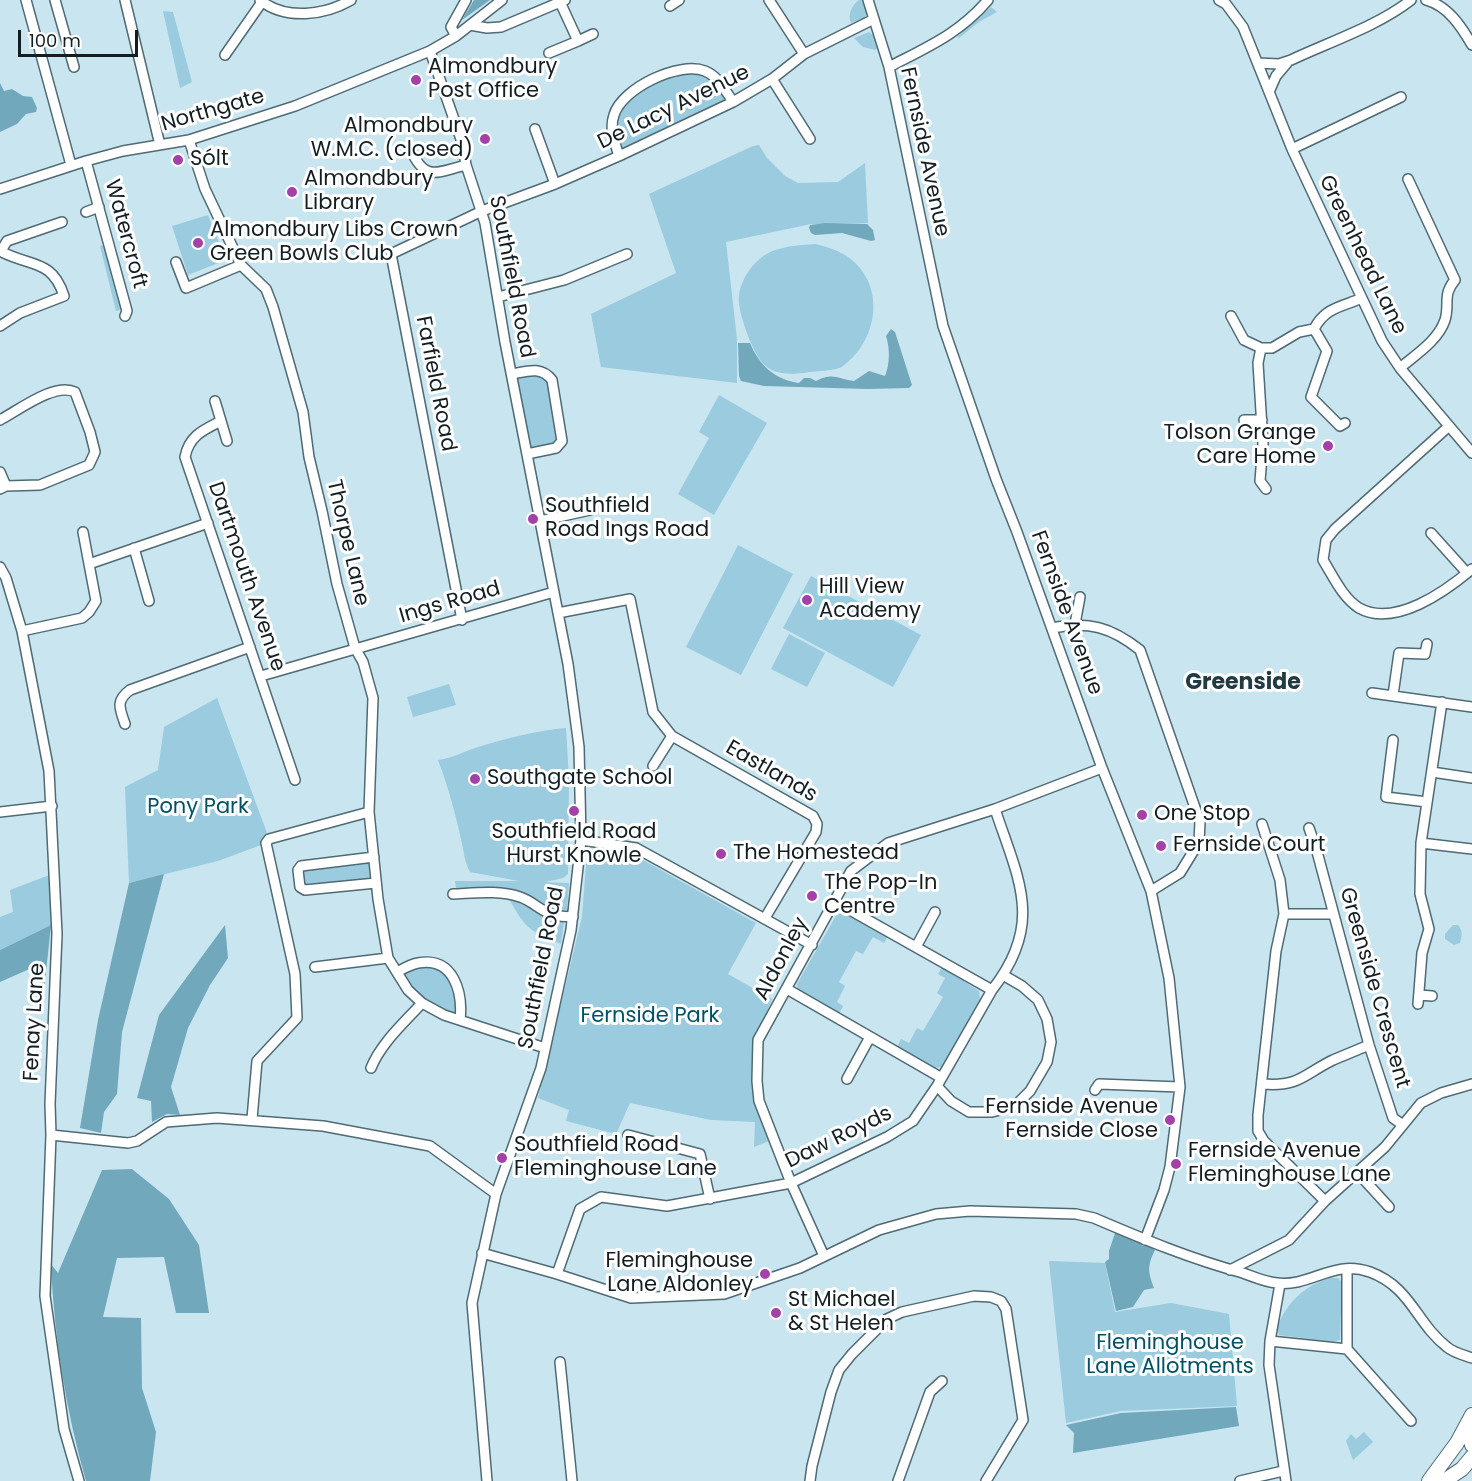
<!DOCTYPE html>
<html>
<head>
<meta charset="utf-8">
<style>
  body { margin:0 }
  #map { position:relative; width:1472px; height:1481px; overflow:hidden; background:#c8e5f0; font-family:Poppins,sans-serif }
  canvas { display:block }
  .scale { position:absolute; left:18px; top:30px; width:120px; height:27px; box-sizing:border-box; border:3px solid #131e22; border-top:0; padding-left:8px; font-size:18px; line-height:21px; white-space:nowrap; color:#131e22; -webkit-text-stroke:4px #fff; paint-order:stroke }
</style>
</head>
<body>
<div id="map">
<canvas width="1472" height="1481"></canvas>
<div class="scale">100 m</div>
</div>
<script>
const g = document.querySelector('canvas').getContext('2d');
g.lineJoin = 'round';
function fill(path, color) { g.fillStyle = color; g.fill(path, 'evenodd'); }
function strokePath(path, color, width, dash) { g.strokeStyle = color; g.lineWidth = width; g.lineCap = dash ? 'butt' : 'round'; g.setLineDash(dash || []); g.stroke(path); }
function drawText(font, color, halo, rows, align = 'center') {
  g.font = font + ' Poppins,sans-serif'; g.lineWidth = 6; g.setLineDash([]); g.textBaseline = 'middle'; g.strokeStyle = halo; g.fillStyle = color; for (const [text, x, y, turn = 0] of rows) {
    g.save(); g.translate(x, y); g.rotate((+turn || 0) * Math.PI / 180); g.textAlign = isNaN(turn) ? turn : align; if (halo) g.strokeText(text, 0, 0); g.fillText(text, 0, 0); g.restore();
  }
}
fill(new Path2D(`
  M859 0H862L867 14 864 18 851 23C847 15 852 5 859 0Z
  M991 7 997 12 979 22 959 38 957 37Z
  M163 11 173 12 192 82 180 88Z
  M869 32 873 35 878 48 875 50 863 47 854 38Z
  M703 70 733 102 619 156 614 113 653 79Z
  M759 145 767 158 785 176 798 183 838 182 865 163 868 223 811 224 726 242 737 339V383L601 367 591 314 676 273 649 194 753 146Z
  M208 215 226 260 188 275 172 226Z
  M107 244 124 309 116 311 100 246Z
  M815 244C828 247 841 251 852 260 886 289 877 341 843 366 837 371 813 371 803 373 773 376 763 370 751 343 746 331 737 307 739 295 742 276 756 257 775 250 788 246 801 245 815 244Z
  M513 372 547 373 562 441 527 454Z
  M719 395 767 423 714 515 678 494 709 438 699 432Z
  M738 545 793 574 741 675 686 647Z
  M811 576 921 635 893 687 783 628Z
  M789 634 825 653 807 687 771 669Z
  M449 684 456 705 413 717 407 697Z
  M217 698 267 833 261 845 218 861 129 883 125 787 158 770 164 727Z
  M566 728 569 779 568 874 563 878 545 882 569 883 567 910 555 912 493 889 456 888 455 881H519L470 872C464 861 464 851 461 839 455 812 448 786 438 760 451 759 465 751 478 747 504 739 539 730 566 728Z
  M587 852 634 855 756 923 728 974 772 999C762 1024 751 1049 752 1077 753 1098 763 1121 769 1141L754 1147 755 1122 711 1120 630 1103 616 1134 566 1121 569 1110 538 1098 582 917Z
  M374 857 376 883 305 890 301 866Z
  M52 874 51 925 0 950V917L13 912 10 890Z
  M508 897 519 900 541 914 564 922 561 944C528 930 526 929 508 897Z
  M844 913 888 936 884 943 873 937 863 954 856 951 839 982 845 986 837 1002 843 1006 839 1014 798 991 797 984 837 914Z
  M1453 925H1458C1463 931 1462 936 1460 943L1454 945 1445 939V934Z
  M426 962 453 976 460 1020 422 1003 397 972Z
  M942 967 979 991 980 999 942 1067 934 1068 897 1047 901 1039 909 1043 917 1028 923 1031 943 997 937 993 945 978 938 974Z
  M1049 1261 1105 1263 1115 1312 1171 1303 1229 1314 1237 1406 1121 1411 1066 1423Z
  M1329 1278H1338L1342 1282 1340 1340 1332 1342 1279 1335 1277 1328C1287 1302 1303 1287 1329 1278Z
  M1364 1432 1373 1442 1353 1460 1346 1441 1351 1434 1356 1439Z`), '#9acbde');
fill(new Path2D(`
  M474 0H490L462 20Z
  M0 83 4 91 12 89 23 96 32 97 37 108 36 112 26 114 17 124 0 132Z
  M825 223 867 224 873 230 875 240 871 241 842 233 815 235 811 233 809 228 810 225Z
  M891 329 895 332 912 385 909 388 868 389 764 386 741 381 739 376 738 343H750C759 365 775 380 799 383L804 378H810L816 381C834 372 837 379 854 381L869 371 885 376C890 364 890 348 886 336Z
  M164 874 122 1032 117 1094 104 1112 101 1133 80 1128 98 1020 129 883Z
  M51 925 44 991 34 967 0 982V950Z
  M225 925 228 958 210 985 188 1028 171 1087 180 1115 167 1114 152 1122 151 1101 137 1098 159 1015Z
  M132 1169 169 1199 199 1245 209 1313H176L164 1257 117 1258 103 1317 141 1318 142 1388 156 1432 150 1481H86C66 1411 54 1337 51 1264L58 1273 102 1170Z
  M1120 1230 1141 1242 1142 1246H1152L1155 1250C1147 1266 1148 1272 1154 1288L1144 1290 1133 1307 1116 1311 1105 1262 1109 1259V1251L1115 1233Z
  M1236 1407 1239 1426 1073 1453 1074 1433 1066 1425 1121 1413Z`), '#71a8bc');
const minor = new Path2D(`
  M26 0 71 165
  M55 0 74 67
  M125 0 160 145
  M260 0C286 21 325 15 351 0
  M769 0 804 54
  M868 0 889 67 943 326 996 479 1017 532 1102 768 1151 891 1169 978 1180 1087 1170 1167 1164 1190 1145 1240
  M1219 0 1226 4 1243 27 1292 149 1382 341 1400 368 1472 453
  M1426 0C1448 6 1461 26 1472 45
  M670 6 679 0
  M470 25 487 28 501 27 565 0
  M456 36 451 27 466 0
  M578 41 593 34
  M430 51 462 142 466 165 485 223 505 342 568 664 579 747 581 840 571 930 541 1068 496 1194 472 1303 487 1481
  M549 53 578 41 560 2
  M225 55 262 2
  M1258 63 1279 64 1291 60C1329 42 1378 26 1411 0
  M889 67C927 47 959 34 988 0
  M772 79 810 139
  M1269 92 1276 76 1287 63
  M535 129 555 184
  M189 140 205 189 241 265 266 289 273 307 303 412 309 457 322 511 337 584 355 648 363 662 373 698 369 812 378 899 388 958 408 990 422 1003 444 1015 545 1048
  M410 148C425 183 437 172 466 165
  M1292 149 1401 97
  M619 156C615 143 609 129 614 115 622 88 679 61 705 71 719 77 725 90 733 102
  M86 161 127 311 125 316
  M0 189 86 161 123 151 189 140 295 106 430 51 456 36 502 0
  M86 212 99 207
  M0 251C29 267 52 258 64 296L20 313 0 326
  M1 251 7 241 62 222
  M176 262 186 288 241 265
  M498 297 564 280 627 254
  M1231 316 1244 340 1261 348H1272L1299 332 1314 329C1325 308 1340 307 1360 299
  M1314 329 1327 351 1311 397 1340 426 1345 423
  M1261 348 1258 363 1263 444 1260 481 1266 489
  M1400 368C1415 355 1438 341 1445 320 1450 304 1442 295 1455 280L1408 179
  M512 374C528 371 541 366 552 380L562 441 556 448 527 454
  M215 401 221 421C203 430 189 436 185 457L295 780
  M0 420C19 410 55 382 75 392L90 432 95 452 89 465 40 485 6 486 0 489
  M1244 420H1262
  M221 421 227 441
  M1448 427 1335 529 1326 540 1323 560C1333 576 1342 597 1359 608 1395 628 1446 591 1472 569
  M0 472 6 486
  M540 521 590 510
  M83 532 89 564
  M1431 533 1467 573
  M134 548 149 601
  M0 567 6 578 22 631 49 771 57 934 50 1104 51 1135 45 1296 64 1429 79 1481
  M558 613 630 599 653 712 672 736 813 816 817 824 816 832 765 918
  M462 620 391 254 482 211 555 184 619 156 733 102 772 79 804 54 874 19
  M1075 624 1080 597
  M1052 628C1089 621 1111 627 1140 650L1200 822 1199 842 1180 873 1151 891
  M22 631 82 618 89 612 96 601 89 564 208 523
  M261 676 554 592
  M1372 693 1472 707
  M1393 695 1399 653 1425 654 1427 644
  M125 724C120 709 115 701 130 690L250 647
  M1393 740 1386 797 1427 802
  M653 766 672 736
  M1432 772 1472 778
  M0 812 52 806
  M1262 824 1280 880 1284 914 1276 951 1258 1115V1131L1264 1141 1325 1201
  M1309 828 1316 848 1369 1045 1393 1118 1403 1125
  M581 840 636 848 812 945
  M1421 843 1472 849
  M374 857 301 866 298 870 300 887 305 890 376 883
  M453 894C476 893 499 890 520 897 533 901 541 912 554 915 560 917 567 916 573 917
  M834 901 992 990
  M1284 914H1332
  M916 947 935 912
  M315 967 388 958
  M397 972C403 969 411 964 418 963 454 956 463 993 460 1020
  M787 989 940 1077
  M1419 995 1432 996
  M1418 1004 1422 953 1429 929 1420 894 1421 843 1442 702
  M371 1068C381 1043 404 1023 422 1003
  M847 1079 870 1037
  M1263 1084C1300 1087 1304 1074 1333 1060 1345 1055 1357 1050 1369 1045
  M937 1086 951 1101 969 1112H992L1015 1106 1030 1091 1047 1062 1051 1042 1047 1019 1038 1000 1022 986 1003 975
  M1095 1090 1099 1084 1180 1087
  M252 1119 257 1061 297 1018 295 974 266 843 269 839 369 812
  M51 1135 128 1143 137 1141 166 1122 217 1118 323 1126 430 1146 496 1194
  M628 1135 700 1154 710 1199
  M1357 1172 1389 1207
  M482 1253 557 1274 631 1298 724 1294 800 1268 879 1230 936 1214 970 1211 1076 1214 1094 1218C1143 1239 1191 1259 1243 1273 1254 1277 1265 1282 1277 1283 1311 1287 1333 1259 1370 1272 1411 1287 1416 1323 1447 1347 1454 1353 1464 1355 1472 1358
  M824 1256 791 1183 759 1101 757 1081 758 1040 851 871 888 843 995 809 1102 768
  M1230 1270 1289 1240 1325 1201 1385 1147 1421 1103 1441 1093 1472 1084
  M557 1274 580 1209 601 1197 667 1206 791 1183 887 1137 913 1121 937 1086 992 990C1045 923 1018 879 995 809
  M1280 1284 1270 1341 1269 1365 1286 1481
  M1270 1341 1347 1349 1411 1421
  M1347 1349V1269
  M560 1362 572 1481
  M810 1481 812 1466 831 1392 839 1370 852 1354 887 1319 902 1312 974 1296 991 1297 1001 1301 1006 1309 1023 1420 986 1481
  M898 1481 930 1392 942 1381
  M1240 1481 1283 1471`);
const highway = new Path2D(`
  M1471 1422 1470 1436 1472 1445
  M1429 1481 1457 1443 1472 1415
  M1444 1481 1462 1469 1472 1457`);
strokePath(minor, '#506a74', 12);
strokePath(highway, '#506a74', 16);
strokePath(minor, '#fff', 9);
strokePath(highway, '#fff', 14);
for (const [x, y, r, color] of [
  [416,80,6,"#a341a8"],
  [485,139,6,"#a341a8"],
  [178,160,6,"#a341a8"],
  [292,192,6,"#a341a8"],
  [198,243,6,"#a341a8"],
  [1328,446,6,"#a341a8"],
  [533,519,6,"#a341a8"],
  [807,600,6,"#a341a8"],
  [475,779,6,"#a341a8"],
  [574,811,6,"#a341a8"],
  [1142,815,6,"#a341a8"],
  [1161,846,6,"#a341a8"],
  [721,854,6,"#a341a8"],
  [812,896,6,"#a341a8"],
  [1170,1120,6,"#a341a8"],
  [502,1158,6,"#a341a8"],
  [1176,1164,6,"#a341a8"],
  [765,1274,6,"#a341a8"],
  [776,1313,6,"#a341a8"]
]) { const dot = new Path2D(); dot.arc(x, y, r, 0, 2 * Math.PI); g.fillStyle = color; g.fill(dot); strokePath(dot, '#fff', 2); }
drawText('21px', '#131e22', '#fff', [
  ["Almondbury",428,68],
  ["Post Office",428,92],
  ["Almondbury",473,127,"right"],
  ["W.M.C. (closed)",473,151,"right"],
  ["Sólt",190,160],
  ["Almondbury",304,180],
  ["Library",304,204],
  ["Almondbury Libs Crown",210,231],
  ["Green Bowls Club",210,255],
  ["Tolson Grange",1316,434,"right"],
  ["Care Home",1316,458,"right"],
  ["Southfield",545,507],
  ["Road Ings Road",545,531],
  ["Hill View",819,588],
  ["Academy",819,612],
  ["Southgate School",487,779],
  ["One Stop",1154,815],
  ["Southfield Road",574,833,"center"],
  ["Hurst Knowle",574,857,"center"],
  ["Fernside Court",1173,846],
  ["The Homestead",733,854],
  ["The Pop-In",824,884],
  ["Centre",824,908],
  ["Fernside Avenue",1158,1108,"right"],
  ["Fernside Close",1158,1132,"right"],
  ["Southfield Road",514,1146],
  ["Fleminghouse Lane",514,1170],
  ["Fernside Avenue",1188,1152],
  ["Fleminghouse Lane",1188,1176],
  ["Fleminghouse",753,1262,"right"],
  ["Lane Aldonley",753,1286,"right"],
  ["St Michael",788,1301],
  ["& St Helen",788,1325]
], 'left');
drawText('21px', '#131e22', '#fff', [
  ["De Lacy Avenue",674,108,-26],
  ["Northgate",213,111,-16],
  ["Fernside Avenue",924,152,78],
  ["Watercroft",125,234,75],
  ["Greenhead Lane",1362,255,64],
  ["Southfield Road",511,277,79],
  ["Farfield Road",435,384,79],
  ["Thorpe Lane",347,543,77],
  ["Dartmouth Avenue",246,577,71],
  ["Ings Road",450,603,-16],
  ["Fernside Avenue",1066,613,70],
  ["Eastlands",771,772,30],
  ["Aldonley",782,959,-62],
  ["Southfield Road",542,968,-79],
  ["Greenside Crescent",1374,988,74],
  ["Fenay Lane",35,1022,-87],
  ["Daw Royds",839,1138,-26]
]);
drawText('21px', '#005166', '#fff', [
  ["Pony Park",198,808],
  ["Fernside Park",650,1017],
  ["Fleminghouse",1170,1344],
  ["Lane Allotments",1170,1368]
]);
drawText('bold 22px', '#213a43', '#fff', [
  ["Greenside",1243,683]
]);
</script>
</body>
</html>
